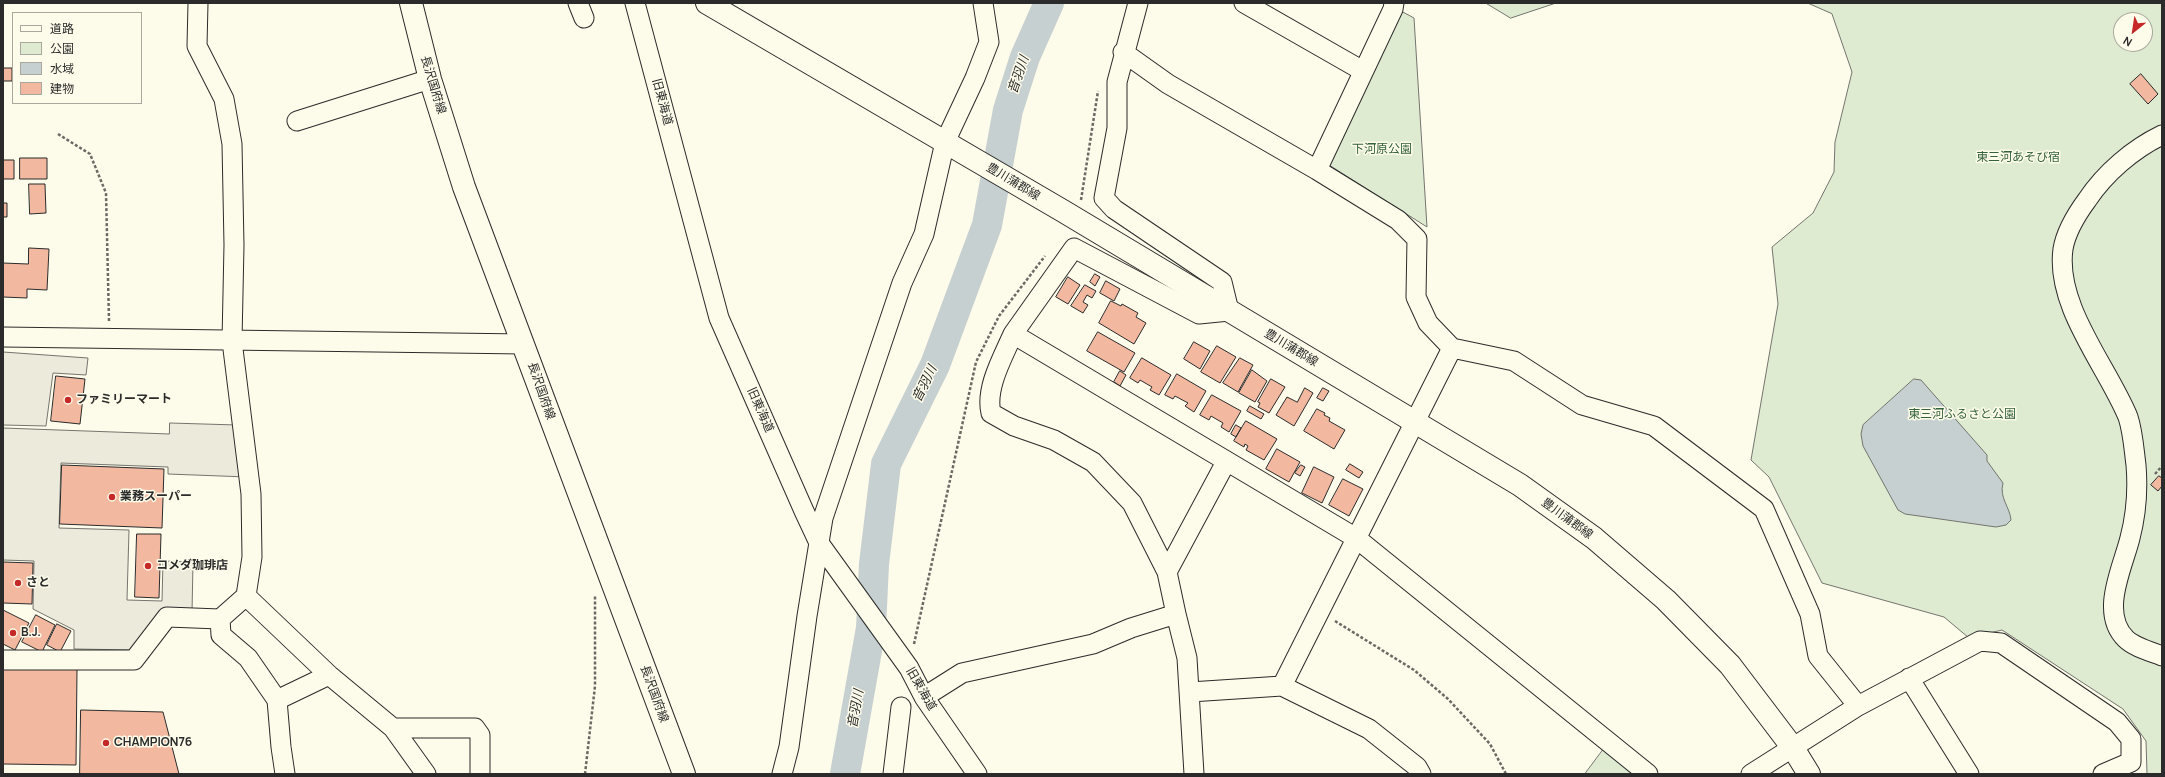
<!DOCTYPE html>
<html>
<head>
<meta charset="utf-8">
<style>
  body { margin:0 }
  #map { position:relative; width:2165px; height:777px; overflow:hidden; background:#fdfbea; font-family:Manrope,"Noto Sans JP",sans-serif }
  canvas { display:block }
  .frame { position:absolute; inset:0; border:4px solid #2b2b2b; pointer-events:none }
  .legend { position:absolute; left:12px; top:12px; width:130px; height:92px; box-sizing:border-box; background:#fdfbea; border:1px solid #a9a89e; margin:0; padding:5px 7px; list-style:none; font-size:12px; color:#2b2b2b }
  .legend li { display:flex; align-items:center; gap:8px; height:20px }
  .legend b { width:20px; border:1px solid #a9a89e }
  .north { position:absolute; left:2113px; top:12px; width:40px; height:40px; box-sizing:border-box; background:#fdfbea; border:1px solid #a9a89e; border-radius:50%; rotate:210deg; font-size:11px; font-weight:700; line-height:16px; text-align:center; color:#2b2b2b }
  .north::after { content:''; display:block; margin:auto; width:14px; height:18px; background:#c62828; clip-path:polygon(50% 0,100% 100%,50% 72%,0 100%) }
</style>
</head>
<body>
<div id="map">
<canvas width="2165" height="777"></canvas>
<div class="frame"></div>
<ul class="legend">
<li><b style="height:5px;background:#fdfbea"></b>道路</li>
<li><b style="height:11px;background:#deebd1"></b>公園</li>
<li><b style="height:11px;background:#c7d0d0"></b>水域</li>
<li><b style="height:11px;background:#f2b8a0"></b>建物</li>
</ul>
<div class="north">N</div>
</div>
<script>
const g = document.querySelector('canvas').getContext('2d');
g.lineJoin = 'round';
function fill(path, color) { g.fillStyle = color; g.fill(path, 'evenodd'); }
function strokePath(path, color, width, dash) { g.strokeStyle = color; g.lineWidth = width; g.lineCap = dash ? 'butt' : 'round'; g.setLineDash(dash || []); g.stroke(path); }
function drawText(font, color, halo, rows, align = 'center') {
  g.font = font + ' Manrope,"Noto Sans JP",sans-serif'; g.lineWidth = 3; g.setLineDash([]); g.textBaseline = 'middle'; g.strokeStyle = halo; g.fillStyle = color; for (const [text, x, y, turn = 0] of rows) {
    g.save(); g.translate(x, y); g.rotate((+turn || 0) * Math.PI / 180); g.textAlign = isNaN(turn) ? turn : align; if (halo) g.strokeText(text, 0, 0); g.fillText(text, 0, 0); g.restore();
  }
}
const green = new Path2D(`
  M1486 3H1556L1511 18Z
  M1808 3H2162V774H2147L2146 741 2123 709 2002 630 1969 638 1944 617 1822 583 1769 477 1751 460 1778 304 1772 247 1813 213 1834 172 1835 142 1852 72 1832 14ZM2121 20H2145V44H2121Z
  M1401 11 1414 18 1427 227 1329 165Z
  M1603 750 1633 774H1585Z`);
fill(green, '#deebd1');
strokePath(green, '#74746e', 1);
const parking = new Path2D(`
  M3 352 88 358 86 375 53 373 46 426 3 425Z
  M170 423 237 425 247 477 168 474V467L61 463 59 528 129 530 127 600 162 601 163 561 193 562 192 613 135 650 74 649V630L33 609 34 561 3 560V428L169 434Z`);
fill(parking, '#eceadb');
strokePath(parking, '#74746e', 1);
const water = new Path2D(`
  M1914 379 1921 380 1987 455V461L2003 483C1999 498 2010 507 2011 520L2006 525 1996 527 1905 514 1898 510 1863 446 1861 434 1863 425Z`);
fill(water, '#c7d0d0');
strokePath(water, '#74746e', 1);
strokePath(new Path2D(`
  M845 774 871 628 874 564 886 464 935 365 987 225 1008 110 1025 57 1049 3`), '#c7d0d0', 30);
const building = new Path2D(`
  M3 68H12V81H3Z
  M2141 74 2158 94 2148 104 2130 84Z
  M20 158H47V179H20Z
  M3 160H14V179H3Z
  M29 184H45L46 213 30 214Z
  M3 203H7V217H3Z
  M29 248 49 249 47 290 27 289V298L3 297V263L28 264Z
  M1095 274 1100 277 1095 286 1090 282Z
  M1068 277 1080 285 1068 304 1056 297Z
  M1106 281 1120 289 1114 301 1100 293Z
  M1085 285 1096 291 1092 298 1087 295 1083 302 1088 305 1083 313 1071 306Z
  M1111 301 1121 306 1122 304 1138 313 1136 317 1146 323 1134 344 1099 323Z
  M1098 332 1135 353 1124 372 1087 351Z
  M1194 342 1210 351 1200 369 1184 359Z
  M1217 346 1236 357 1220 383 1201 372Z
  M1142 358 1171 375 1159 395 1150 390 1152 387 1140 380 1138 383 1130 378Z
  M1240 358 1253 365 1238 392 1223 383Z
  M1252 370 1267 381 1255 402 1239 393Z
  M1120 371 1126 375 1120 386 1114 382Z
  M1177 374 1206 391 1194 412 1185 406 1188 403 1175 396 1173 399 1165 395Z
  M56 376 85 379 80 424 51 421Z
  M1271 379 1285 387 1269 413 1258 407 1260 403 1258 402Z
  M1305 388 1313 393 1294 426 1276 415 1287 397 1297 402Z
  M1323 388 1329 391 1323 401 1317 398Z
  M1212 395 1241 411 1229 432 1221 427 1223 423 1211 416 1209 420 1200 415Z
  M1250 406 1264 414 1261 419 1247 411Z
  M1317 409 1325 413 1324 415 1330 418 1329 421 1345 430 1334 449 1304 431Z
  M1246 421 1277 439 1264 460 1246 450 1248 446 1245 444 1244 447 1234 441Z
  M1236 425 1241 428 1236 437 1231 434Z
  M1277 449 1300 462 1289 482 1266 469Z
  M1350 464 1363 472 1359 478 1346 470Z
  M62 465 164 469 162 528 60 524Z
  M1301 465 1305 467 1300 476 1295 473Z
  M1314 467 1334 477 1322 503 1302 493Z
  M2159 476 2162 478V486L2158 491 2151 485Z
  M1343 479 1363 489 1349 516 1329 505Z
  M137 534H161L159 598 135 597Z
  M3 562 33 563 32 604 3 603Z
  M3 610 29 623 15 650 3 644Z
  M36 615 55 625 42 652 22 642Z
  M57 624 71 631 60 652 47 645Z
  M3 668 77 669 76 765 3 764Z
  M81 710 163 712 179 774H80Z`);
fill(building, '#f2b8a0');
strokePath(building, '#2b2b2b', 1);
const minor = new Path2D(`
  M198 3 197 46 224 99 232 144 234 245 232 341 251 494 252 557 246 596 220 619 221 635 248 658 277 700 281 747 285 774
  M578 3 584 18
  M635 3 719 318 804 511 819 543 909 668 924 697 977 774
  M1138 3 1117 82V128L1104 198 1114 209 1222 282 1229 311 1199 314 1074 248 1013 334 1356 538 1648 774
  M1244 3 1363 71
  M1123 52 1168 84 1317 170 1398 220 1417 239 1416 297 1428 323 1452 348 1514 361 1582 405 1654 426 1764 509 1810 614 1818 656 1858 706
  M297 121 430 79
  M2162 135C2133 149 2105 173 2087 200 2076 215 2066 231 2063 249 2055 306 2107 366 2128 417 2133 432 2134 450 2136 465 2138 489 2136 515 2130 538 2123 567 2099 613 2126 639 2134 647 2152 652 2162 656
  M1317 170 1393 9 1394 3
  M1013 334C1003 357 985 388 991 413L1014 426 1054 440 1093 462 1132 503 1167 572
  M3 337 524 344
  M246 596 329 675
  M1176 614 1167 572 1226 462
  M3 660H134L167 617 220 619
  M1909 678 1969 774
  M1282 686 1452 348
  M1190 692 1282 686 1369 729 1417 767 1421 774
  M924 697 962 673 1093 644 1131 628 1176 614 1187 658 1194 774
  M277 700 329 675 393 728
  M426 774 393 728H475L480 735V774
  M782 774 789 747 807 616 823 518 902 283 924 234 945 142 975 78 989 42 983 3
  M893 774 901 707
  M1751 774 1858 706 1980 641 2001 643 2117 722 2131 739V762L2103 774`);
const major = new Path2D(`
  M411 3 430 79 464 187 684 774
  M707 3 1063 211 1520 485 1594 538 1666 600 1730 665 1793 748 1809 774`);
strokePath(minor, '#2b2b2b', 21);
strokePath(major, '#2b2b2b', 24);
strokePath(new Path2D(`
  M58 134 90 154 106 193 109 321
  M1081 200 1098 91
  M2155 474 2162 466
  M1335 621 1414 670 1448 699 1490 744 1506 774
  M914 644 976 362 999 316 1045 256
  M585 774 595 686V595`), '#6a6964', 2.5, [3, 2]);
strokePath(minor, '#fdfbea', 19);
strokePath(major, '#fdfbea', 22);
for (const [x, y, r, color] of [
  [68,400,4,"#c62828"],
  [112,497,4,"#c62828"],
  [148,566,4,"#c62828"],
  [18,583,4,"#c62828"],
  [13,633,4,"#c62828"],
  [106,743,4,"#c62828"]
]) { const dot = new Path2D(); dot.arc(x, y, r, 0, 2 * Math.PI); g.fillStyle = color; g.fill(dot); strokePath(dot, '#fdfbea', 1.5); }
drawText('12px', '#2b2b2b', '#fdfbea', [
  ["長沢国府線",433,85,73],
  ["旧東海道",662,102,75],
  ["豊川蒲郡線",1013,182,31],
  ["豊川蒲郡線",1291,348,31],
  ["長沢国府線",541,391,71],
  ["旧東海道",760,410,66],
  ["豊川蒲郡線",1567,519,36],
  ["旧東海道",921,689,60],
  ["長沢国府線",654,694,70]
]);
drawText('12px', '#34623c', '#fdfbea', [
  ["下河原公園",1382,150],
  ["東三河あそび宿",2018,158],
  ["東三河ふるさと公園",1962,415]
]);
drawText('bold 12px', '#2b2b2b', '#fdfbea', [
  ["ファミリーマート",76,400],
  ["業務スーパー",120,497],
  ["コメダ珈琲店",156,566],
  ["さと",26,583],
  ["B.J.",21,633],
  ["CHAMPION76",114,743]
], 'left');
drawText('italic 13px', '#2b2b2b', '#fdfbea', [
  ["音羽川",1019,75,-71],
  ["音羽川",925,384,-64],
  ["音羽川",856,709,-80]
]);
</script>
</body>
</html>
